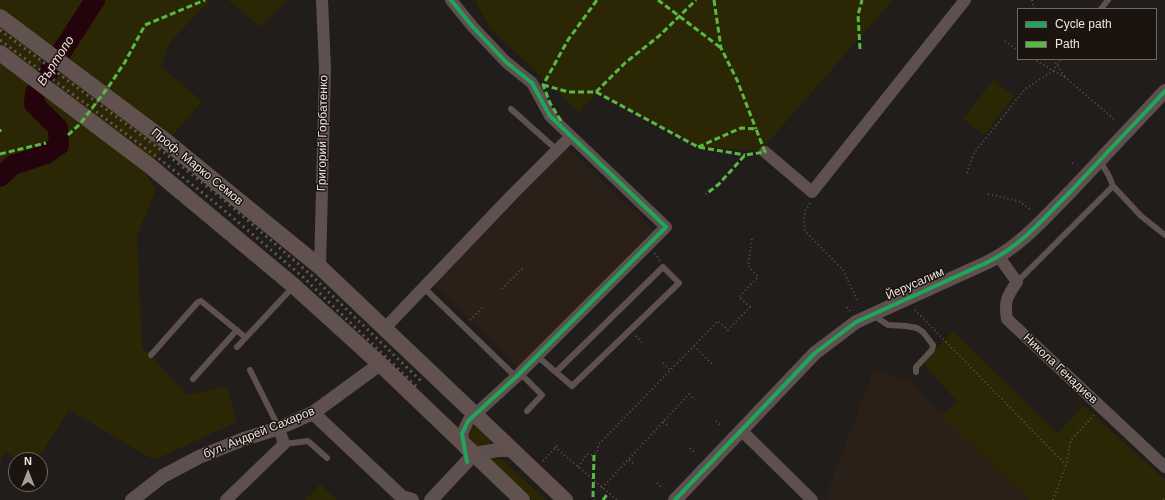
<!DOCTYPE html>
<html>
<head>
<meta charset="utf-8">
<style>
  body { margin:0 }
  #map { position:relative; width:1165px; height:500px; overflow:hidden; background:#211d1a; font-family:Helvetica,sans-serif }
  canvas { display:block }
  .legend { position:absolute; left:1017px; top:8px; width:140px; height:52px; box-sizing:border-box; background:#1b130e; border:1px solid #6f6763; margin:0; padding:5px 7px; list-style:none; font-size:12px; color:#ece6e2 }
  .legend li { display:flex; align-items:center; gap:8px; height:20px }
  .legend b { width:20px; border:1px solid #6f6763 }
  .north { position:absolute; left:8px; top:452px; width:40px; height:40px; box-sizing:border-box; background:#1b130e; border:1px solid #6f6763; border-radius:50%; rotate:0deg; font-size:11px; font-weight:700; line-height:16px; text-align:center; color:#ece6e2 }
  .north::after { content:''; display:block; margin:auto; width:14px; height:18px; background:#a5a09c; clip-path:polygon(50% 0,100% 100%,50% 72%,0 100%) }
</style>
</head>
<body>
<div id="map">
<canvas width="1165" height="500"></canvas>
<ul class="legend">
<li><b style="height:5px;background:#20a55d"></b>Cycle path</li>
<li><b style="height:5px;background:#58b947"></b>Path</li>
</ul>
<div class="north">N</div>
</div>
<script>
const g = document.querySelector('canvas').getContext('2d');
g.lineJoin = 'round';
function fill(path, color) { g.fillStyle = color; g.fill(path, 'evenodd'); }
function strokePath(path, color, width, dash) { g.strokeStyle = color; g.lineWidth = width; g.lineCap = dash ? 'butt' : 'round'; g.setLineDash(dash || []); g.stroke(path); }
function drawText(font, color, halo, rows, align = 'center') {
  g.font = font + ' Helvetica,sans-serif'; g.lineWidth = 3; g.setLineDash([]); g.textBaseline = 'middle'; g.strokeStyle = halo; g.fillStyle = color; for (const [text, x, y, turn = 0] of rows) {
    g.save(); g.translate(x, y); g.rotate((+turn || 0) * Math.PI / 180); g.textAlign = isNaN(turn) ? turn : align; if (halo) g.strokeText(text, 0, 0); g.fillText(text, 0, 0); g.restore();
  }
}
fill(new Path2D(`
  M568 148 653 230 518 367 434 285Z
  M874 369 910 381 941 415 1029 500H830L826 496Z`), '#2b2017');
fill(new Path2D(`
  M0 0H211L170 42 161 67 202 101 174 134 145 173 156 189 137 236 142 347 187 395 227 386 237 422 154 460 69 410 37 460H24L4 452 0 463Z
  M228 0H287L261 27Z
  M475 0H890L892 1 760 151 698 147 597 92 579 112 490 28Z
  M993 80 1014 96 984 135 963 119Z
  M953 331 1058 434 1083 405 1165 480V500H1029L941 415 958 403 923 363Z
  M473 423 489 439 490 443 488 445 476 447 467 437Z
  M492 456 504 461 546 500H532L509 481 485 457Z
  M320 484 337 500H305Z`), '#2b2705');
strokePath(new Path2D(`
  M0 177 13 165 46 154 59 145 58 128 34 104 35 93 95 0`), '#24030c', 20);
strokePath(new Path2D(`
  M1032 0 1034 9
  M1005 41 1018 51
  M1033 59 1066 78 1114 119
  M1053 59 1065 77
  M1072 163 1075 165
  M967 173 974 153 1025 89 1053 71 1061 59
  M988 194 1019 201 1031 210
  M810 203 805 211 804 221 805 231 843 270 858 302
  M655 253 660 261
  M502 289 523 268
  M847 307 850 311
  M915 310 1066 465
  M470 320 482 308
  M636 336 643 344
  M694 346 714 366
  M663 363 671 370
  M716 421 721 426
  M663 422 669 427
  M555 447 617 500
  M690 448 695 453
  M629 460 634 464
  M543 461 558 445
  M578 467 587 454 591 455 597 453 598 449V445L718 321 728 330 750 307 739 297 758 277 748 266 752 238
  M657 483 662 488
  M602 488 689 394 695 400
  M1053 500 1066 465 1071 440 1094 415
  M1163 500 1165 498`), '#5b5250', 2, [1, 3]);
strokePath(new Path2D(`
  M1101 9 1108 0
  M511 109 557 150
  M1100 161 1109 176 1113 186 1141 216 1165 235
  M1017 282 1113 186
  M424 288 516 377
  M873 315 888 325 906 326 917 328 923 332 933 345 932 350 916 367V372
  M237 347 293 287
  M151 355 198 302 201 301 245 337
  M537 356 572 386 679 283 663 267 556 372
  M250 370 279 428
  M520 373 542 395 527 411
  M193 379 237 330
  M284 444 308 441 327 458`), '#5d504e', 6);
strokePath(new Path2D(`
  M451 0 472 26 506 62 532 83 550 116 666 227 516 377 468 421 462 434 465 449
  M765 152 812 192 965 0
  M999 257 1017 282C1007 296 1004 301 1007 319L1165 467
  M320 267 325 70 322 0
  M385 328 512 195 571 136
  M741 430 812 500
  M226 500 284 444 279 428`), '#5d504e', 12);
strokePath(new Path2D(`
  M313 413 402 497 412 500
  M132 500 163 476 199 457 244 439 279 428 313 413 380 364
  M431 500 474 454 498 450H512
  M675 500 815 353 856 322 988 262C1021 246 1045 217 1071 191 1102 158 1134 124 1165 91`), '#5d504e', 14);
strokePath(new Path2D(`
  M0 17 167 142 320 267 565 500
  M0 53 150 166 294 286 380 364 522 500`), '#615250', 16);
strokePath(new Path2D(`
  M0 30 161 150 223 199 311 275 422 382
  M0 40 157 157 218 205 303 277 417 387`), '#615957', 3, [2, 4]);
strokePath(new Path2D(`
  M658 0 721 48
  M714 0 721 48 737 80 756 129
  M860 49 858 15 862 0
  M543 85 569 92H596L698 147 745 155
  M596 92 625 63 659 36 696 0
  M561 121 550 103 543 85 568 40 597 0
  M0 129V132
  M68 135 80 124 109 86 125 62 145 25 205 0
  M698 147 741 128 756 129 765 152 745 155 719 184 706 194
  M0 154 46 143
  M594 455 593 497 594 500
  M603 500 608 493`), '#58b947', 3, [6, 3]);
strokePath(new Path2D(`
  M451 0 472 26 506 62 532 83 550 116 666 227 516 377 468 421 462 434 467 462
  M675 500 815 353 856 322 988 262C1021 246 1045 217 1071 191 1102 158 1134 124 1165 91`), '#20a55d', 4);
drawText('12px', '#ece6e2', '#1b130e', [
  ["Григорий Горбатенко",323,133,-89],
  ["Проф. Марко Семов",197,167,39],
  ["Йерусалим",915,284,-24],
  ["Никола Генадиев",1060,369,43],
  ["бул. Андрей Сахаров",259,433,-22]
]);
drawText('italic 13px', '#f9d6dd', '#1b130e', [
  ["Въртопо",56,61,-57]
]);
</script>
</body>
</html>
